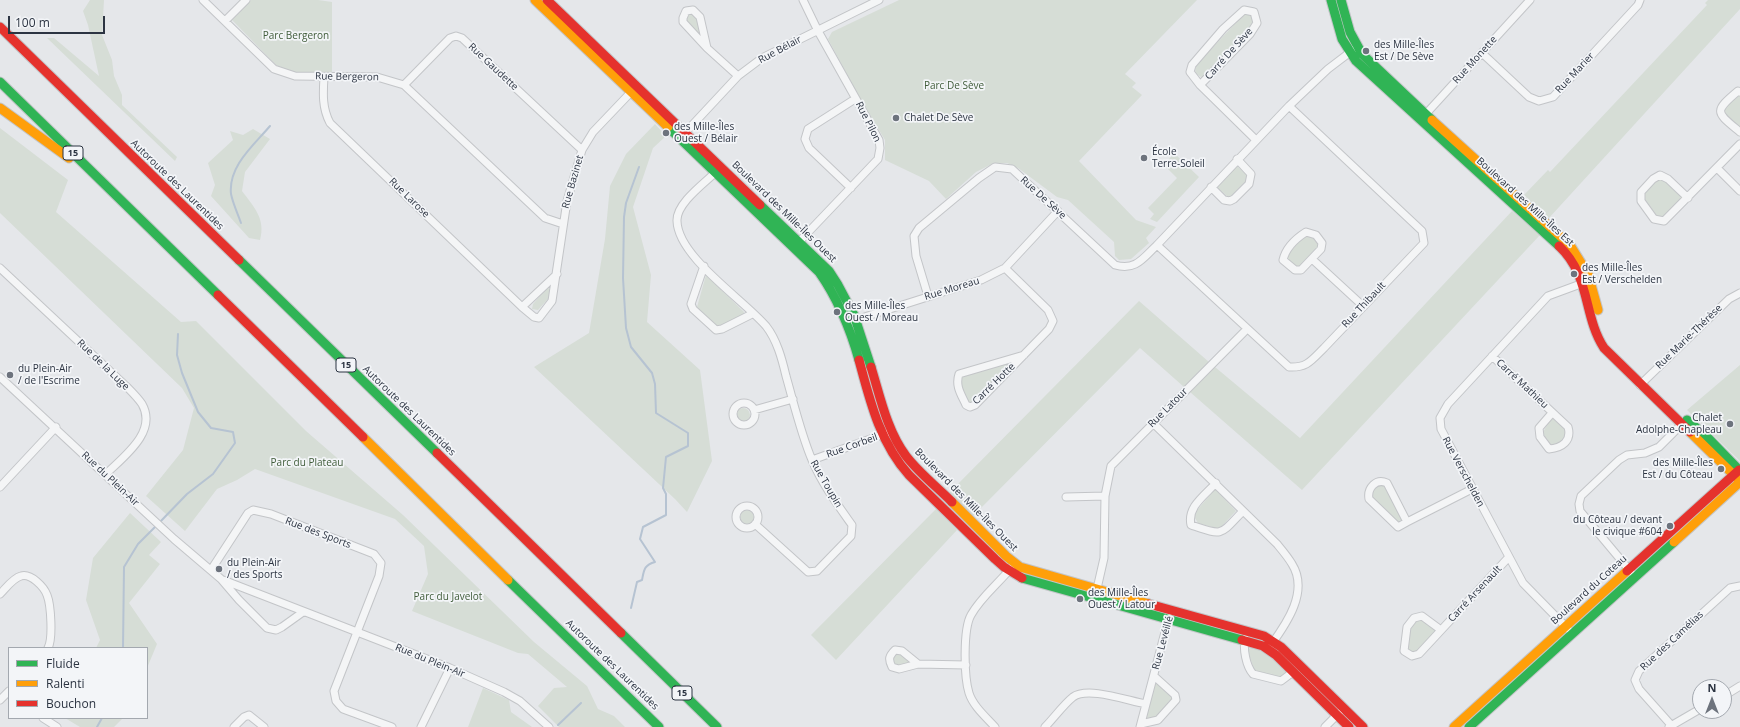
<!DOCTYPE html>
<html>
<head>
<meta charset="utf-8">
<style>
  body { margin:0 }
  #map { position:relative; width:1740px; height:727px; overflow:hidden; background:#e5e7ea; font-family:"Open Sans",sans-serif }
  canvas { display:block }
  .legend { position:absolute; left:8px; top:647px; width:140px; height:72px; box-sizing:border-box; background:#f3f5f8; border:1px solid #a3a8af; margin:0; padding:5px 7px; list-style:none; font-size:12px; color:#2c3442 }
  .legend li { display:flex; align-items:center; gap:8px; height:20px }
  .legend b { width:20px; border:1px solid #a3a8af }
  .north { position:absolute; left:1692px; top:679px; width:40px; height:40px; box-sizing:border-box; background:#f3f5f8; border:1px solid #a3a8af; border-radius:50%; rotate:0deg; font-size:11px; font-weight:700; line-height:16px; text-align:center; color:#2c3442 }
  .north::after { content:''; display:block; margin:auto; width:14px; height:18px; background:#6d737d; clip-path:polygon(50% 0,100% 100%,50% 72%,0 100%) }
  .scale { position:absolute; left:8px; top:16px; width:97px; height:18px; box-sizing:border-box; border:2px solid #2c3442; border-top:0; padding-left:5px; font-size:12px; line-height:14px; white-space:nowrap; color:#2c3442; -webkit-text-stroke:3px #f3f5f8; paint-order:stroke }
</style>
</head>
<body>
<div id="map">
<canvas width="1740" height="727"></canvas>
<ul class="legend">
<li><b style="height:5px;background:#30b455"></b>Fluide</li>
<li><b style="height:5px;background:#ff9f0a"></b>Ralenti</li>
<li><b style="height:5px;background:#e5322d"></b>Bouchon</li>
</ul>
<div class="north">N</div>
<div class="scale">100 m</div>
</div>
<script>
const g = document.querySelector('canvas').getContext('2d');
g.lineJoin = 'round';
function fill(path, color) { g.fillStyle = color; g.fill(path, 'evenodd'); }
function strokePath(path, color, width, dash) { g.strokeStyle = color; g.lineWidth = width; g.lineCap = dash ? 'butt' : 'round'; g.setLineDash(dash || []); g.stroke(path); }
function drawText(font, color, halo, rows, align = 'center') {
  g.font = font + ' "Open Sans",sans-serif'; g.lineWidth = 3.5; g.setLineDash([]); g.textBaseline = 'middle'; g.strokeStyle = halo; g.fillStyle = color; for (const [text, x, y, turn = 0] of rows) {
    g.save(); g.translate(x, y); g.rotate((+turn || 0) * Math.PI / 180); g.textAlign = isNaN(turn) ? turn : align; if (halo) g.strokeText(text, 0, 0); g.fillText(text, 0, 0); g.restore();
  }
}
fill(new Path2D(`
  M90 0H104L102 35 112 60 114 76 122 95V105L177 157 175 161 47 38H54L99 76 88 25 83 11Z
  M251 0H318L332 2V73L298 74 281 70 232 20Z
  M899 0H1197L1125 74 1136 83 1132 87 1142 95 1079 161 1136 220 1156 227 1146 238 1149 243 1131 259 1119 260 1115 256 1114 242 1068 200 1057 197 1018 168 1007 163H994L976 172 946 199 929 181 885 160V140L859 97 828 39 832 32Z
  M1708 0H1740V9L1549 218 1524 195 1548 170 1550 172 1707 5 1705 3Z
  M687 13 696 15 704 42 685 21Z
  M1245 13 1250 14 1253 21 1248 29 1204 76 1201 77 1195 73 1196 65Z
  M1740 92V132L1723 118 1721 105Z
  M655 124 666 136 653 148 633 207 651 275 647 322 700 370 712 461 687 512 675 499 534 367 589 333 605 239 610 186 626 154Z
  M0 128 68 180 56 212 181 322 196 321 306 431 403 515 534 642 587 686 598 709 614 716 625 727H559L538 706 554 688 567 687 528 654 518 653 412 611 428 574 424 546 395 519 255 469 237 480 217 489 185 531 146 496 183 450 194 408 182 388 0 213Z
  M253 129 270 139 245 172 242 191C254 207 266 219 260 240L249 238 211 196 215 185 208 163 233 140 230 131 243 135Z
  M1174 153 1199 177 1157 222 1150 219 1154 214 1148 208 1177 178 1164 165Z
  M1237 166 1246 174V181L1229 198 1217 187Z
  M1660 175 1688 198 1664 221 1654 219 1641 201V192Z
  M1512 211 1540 235 1302 490 1190 392 1215 367 1300 438Z
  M1306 232 1322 243 1301 270 1283 260 1286 250Z
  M706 275 744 312 743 317 722 326H715L697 307Z
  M549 288 551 291 548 299 538 310 532 309 533 304 546 289Z
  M1139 301 1209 362 1184 387 1140 348 973 516 949 493Z
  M1024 355 975 405H966L959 374Z
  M1740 365V461L1687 410Z
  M736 415a7 7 0 1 1 14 0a7 7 0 1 1-14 0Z
  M1552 417 1565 428 1568 435 1558 445 1551 446 1545 438 1543 432Z
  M1384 483 1403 519 1397 522 1370 498 1374 487Z
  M1215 489 1236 511 1219 529 1198 523 1193 515Z
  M937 508 957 530 836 660 811 635Z
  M740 517a7 7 0 1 1 14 0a7 7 0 1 1-14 0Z
  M130 513 161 542 149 555 160 564 129 603 157 644 147 668V648H96L100 640 86 600 93 558Z
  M1415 620H1422L1438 630C1428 641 1421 657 1406 650L1409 629Z
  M1251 646 1272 656 1287 673 1281 678 1272 676 1271 673V675L1254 670 1248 651Z
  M895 651 917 664 893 667 890 655Z
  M1154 678 1175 699 1158 719 1142 723Z
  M483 688 509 700 511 712 532 727H468Z
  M65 718H123L114 727H80Z`), '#d6ddd6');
strokePath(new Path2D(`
  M241 223C238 214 233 204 231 194 228 166 254 145 270 126
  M159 523 187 494 213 474 235 443 233 432 211 428 198 412 182 373 177 355 178 334
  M631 608 637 582 642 580C644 570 644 565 655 562L640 539 643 527 666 515V494L663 488 666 457 688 446V433L656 413 655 384 652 373 631 347 626 328 623 278 624 217 626 203 639 167
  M123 648 124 567 138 544 156 526
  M558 725 581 703
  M97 727 102 718`), '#b6c3d2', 2);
const street = new Path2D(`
  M203 0 274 69 295 76 377 77 404 85 545 218 563 224
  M225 21 246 0
  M707 48 683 22V18L686 11 693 10 700 17 707 48 738 76
  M1482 53 1529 97 1539 101 1553 97 1638 5 1640 0
  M324 77C323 93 322 108 330 123L522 307 534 317 539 318 552 301 567 201 582 150 593 132 634 89
  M404 85 450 38 456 36 462 38 582 150
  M1200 85 1250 34 1257 23 1254 12 1244 10 1223 29 1192 65 1190 72 1200 85 1256 140
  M1740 92 1738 91C1713 112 1716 112 1740 132
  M1424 116 1530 0
  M683 135 738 76 762 58 879 0
  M1717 168 1740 191
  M718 170C706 182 676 203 677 221 678 257 743 299 766 326 777 340 782 359 786 376 794 404 801 434 812 460 822 484 837 504 852 525L851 536 817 571 808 572 755 524
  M1211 187 1224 200 1230 201 1234 199 1249 184 1251 174 1237 159
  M851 188 809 148 805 139 808 129 855 99
  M1688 198 1668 179 1660 175 1653 179 1641 192V201L1654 219 1664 221 1740 144
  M1306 232 1316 235 1322 243 1321 249 1301 270H1295L1283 260C1286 247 1295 239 1306 232Z
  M796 245 878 159 880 148 879 140 818 31 803 0
  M1157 245 1289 367C1307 368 1311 361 1324 348L1424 243 1422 231 1289 106
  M1312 259 1363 306
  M704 266 691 304 693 309 716 330 722 329 752 314
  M0 268 127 387C132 392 138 398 142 404 158 432 123 457 106 474
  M1005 268 1048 310 1053 321 1049 329 975 405 970 407 966 405C961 394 955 386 959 374L1024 355
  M928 296 916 256 914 236 919 228 979 178 995 167 1012 169 1115 265C1136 271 1143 258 1157 245L1289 106 1328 69 1353 50
  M522 307 557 274
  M852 321 981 280 1005 268 1058 211
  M1492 356 1568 427C1572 441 1562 448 1549 449L1540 437 1539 428 1552 413
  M0 377 174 539 221 579 239 600 267 628 276 630 282 627 303 612
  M1640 385 1729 299 1740 293
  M733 414a11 11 0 1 1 22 0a11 11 0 1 1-22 0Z
  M754 410 793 399
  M1153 423 1277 544C1282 550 1288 557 1292 564 1309 591 1287 623 1271 645
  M812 460 887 433
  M1216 483C1204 496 1187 507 1191 525 1224 536 1219 536 1243 511
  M0 487 56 427
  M1066 497 1105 496
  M736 517a11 11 0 1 1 22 0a11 11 0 1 1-22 0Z
  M1407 522 1387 483C1376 478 1367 488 1369 499L1398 527 1407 522 1472 489
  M211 570 248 513 253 510 271 514 374 554 381 563 379 576 334 691 336 701 343 709 392 727
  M1631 572 1580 511 1579 504 1581 496 1619 460 1627 455 1645 453 1659 447 1681 425
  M223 580 450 668 504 692 520 701 549 727
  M1096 593 1104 558 1105 496 1111 466 1247 329
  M0 594C6 588 13 578 21 576 31 573 44 587 47 595 51 605 53 639 48 648
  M1568 629 1523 583 1441 429 1440 418 1448 404 1548 296 1586 282
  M1441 630 1422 616 1414 618 1407 627 1404 651 1412 656 1419 654 1508 558
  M1245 639C1243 649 1246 666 1253 674L1281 681 1293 672
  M918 664 902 651 895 650C889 656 888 659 892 667L899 669 918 664 966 665
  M1724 696 1740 686
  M0 700 9 691
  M43 718 57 727
  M1141 724 1158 720 1176 700 1175 695 1154 676
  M1672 726 1639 689 1635 680 1639 671 1730 588 1740 586
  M234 727 244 717 249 715 264 727
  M421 727 450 668
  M995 727C986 717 973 706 969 693 964 677 963 629 971 615 981 597 998 584 1011 568
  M1045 727C1054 718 1063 705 1073 697 1088 686 1128 701 1146 704
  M1140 727 1169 617
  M1325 727 1339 713
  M1669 727 1700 709`);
const fast = new Path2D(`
  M1331 0 1342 39 1356 61 1559 246
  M1341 0 1350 32 1362 54 1432 120
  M0 82 218 295
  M668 127 819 272C838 299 850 328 859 360
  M760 205 829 271 838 285 854 315 871 367
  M239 260 437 453
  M1687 420 1706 436 1740 471
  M1022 578 1242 640
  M508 580 659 727
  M621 633 717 727
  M1469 727 1674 542`);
const slow = new Path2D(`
  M535 0 668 127
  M0 108 69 158
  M1432 120 1570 245 1588 274 1598 310
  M1690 432 1740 481
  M363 437 508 580
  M952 502 1006 556 1020 567 1149 604
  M1674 542 1740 482
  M1454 727 1627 571`);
const jam = new Path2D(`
  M547 0 760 205
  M0 27 239 260
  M1559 246C1591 276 1583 316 1604 348L1690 432
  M218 295 363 437
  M859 360C870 401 880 443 909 475L995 559 1004 567 1022 578
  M871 367C880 396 887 431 906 456 919 473 937 487 952 502
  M437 453 621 633
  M1627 571 1739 470
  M1149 604 1264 636 1281 647 1363 727
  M1242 640 1263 646 1276 655 1349 727`);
strokePath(street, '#c3c5c8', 9);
strokePath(fast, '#c3c5c8', 11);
strokePath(slow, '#c3c5c8', 11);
strokePath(jam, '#c3c5c8', 11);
strokePath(street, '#f4f5f6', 7);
strokePath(fast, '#30b455', 9);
strokePath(slow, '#ff9f0a', 9);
strokePath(jam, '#e5322d', 9);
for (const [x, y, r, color] of [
  [1366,51,4,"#6d737d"],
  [896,118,4,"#6d737d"],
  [666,133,4,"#6d737d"],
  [1144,158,4,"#6d737d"],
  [1574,274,4,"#6d737d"],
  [837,312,4,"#6d737d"],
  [10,375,4,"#6d737d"],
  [1730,424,4,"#6d737d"],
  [1721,469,4,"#6d737d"],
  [1670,526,4,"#6d737d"],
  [219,569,4,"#6d737d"],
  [1080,599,4,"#6d737d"]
]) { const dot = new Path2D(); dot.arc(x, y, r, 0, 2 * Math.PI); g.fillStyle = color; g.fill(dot); strokePath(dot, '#f3f5f8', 1.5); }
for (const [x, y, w] of [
  [73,153,20],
  [346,365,20],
  [682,693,20]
]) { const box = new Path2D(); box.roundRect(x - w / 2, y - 7, w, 14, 3); g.fillStyle = '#f3f5f8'; g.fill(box); strokePath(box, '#2c3442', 1); }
drawText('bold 9px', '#2c3442', null, [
  ["15",73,153],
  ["15",346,365],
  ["15",682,693]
]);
drawText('10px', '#415d3b', '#f3f5f8', [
  ["Parc Bergeron",296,36],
  ["Parc De Sève",954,86],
  ["Parc du Plateau",307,463],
  ["Parc du Javelot",448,597]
]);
drawText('10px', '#2c3442', '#f3f5f8', [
  ["des Mille-Îles",1374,45],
  ["Est / De Sève",1374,57],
  ["Chalet De Sève",904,118],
  ["des Mille-Îles",674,127],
  ["Ouest / Bélair",674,139],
  ["École",1152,152],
  ["Terre-Soleil",1152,164],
  ["des Mille-Îles",1582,268],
  ["Est / Verschelden",1582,280],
  ["des Mille-Îles",845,306],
  ["Ouest / Moreau",845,318],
  ["du Plein-Air",18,369],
  ["/ de l'Escrime",18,381],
  ["Chalet",1722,418,"right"],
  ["Adolphe-Chapleau",1722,430,"right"],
  ["des Mille-Îles",1713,463,"right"],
  ["Est / du Côteau",1713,475,"right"],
  ["du Côteau / devant",1662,520,"right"],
  ["le civique #604",1662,532,"right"],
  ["du Plein-Air",227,563],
  ["/ des Sports",227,575],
  ["des Mille-Îles",1088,593],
  ["Ouest / Latour",1088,605]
], 'left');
drawText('10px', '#2c3442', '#f3f5f8', [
  ["Rue Bélair",780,50,-28],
  ["Carré De Sève",1229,54,-48],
  ["Rue Monette",1475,60,-48],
  ["Rue Gaudette",493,67,43],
  ["Rue Marier",1575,73,-47],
  ["Rue Bergeron",347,77,1],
  ["Rue Pilon",868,122,63],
  ["Rue Bazinet",573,182,-74],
  ["Autoroute des Laurentides",177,185,44],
  ["Rue Larose",409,198,44],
  ["Rue De Sève",1043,198,42],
  ["Boulevard des Mille-Îles Est",1525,202,42],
  ["Boulevard des Mille-Îles Ouest",784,212,44],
  ["Rue Moreau",952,289,-17],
  ["Rue Thibault",1364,305,-47],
  ["Rue Marie-Thérèse",1689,337,-44],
  ["Rue de la Luge",103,365,44],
  ["Carré Hotte",994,384,-44],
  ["Carré Mathieu",1522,384,43],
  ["Rue Latour",1168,408,-45],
  ["Autoroute des Laurentides",409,411,44],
  ["Rue Corbeil",852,446,-20],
  ["Rue Verschelden",1463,472,62],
  ["Rue du Plein-Air",110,479,43],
  ["Rue Toupin",826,484,60],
  ["Boulevard des Mille-Îles Ouest",966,500,45],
  ["Rue des Sports",318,533,21],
  ["Boulevard du Coteau",1589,590,-42],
  ["Carré Arsenault",1475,594,-47],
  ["Rue des Camélias",1672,641,-43],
  ["Rue Levéillé",1163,643,-75],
  ["Rue du Plein-Air",430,661,22],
  ["Autoroute des Laurentides",612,665,44]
]);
</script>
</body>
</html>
